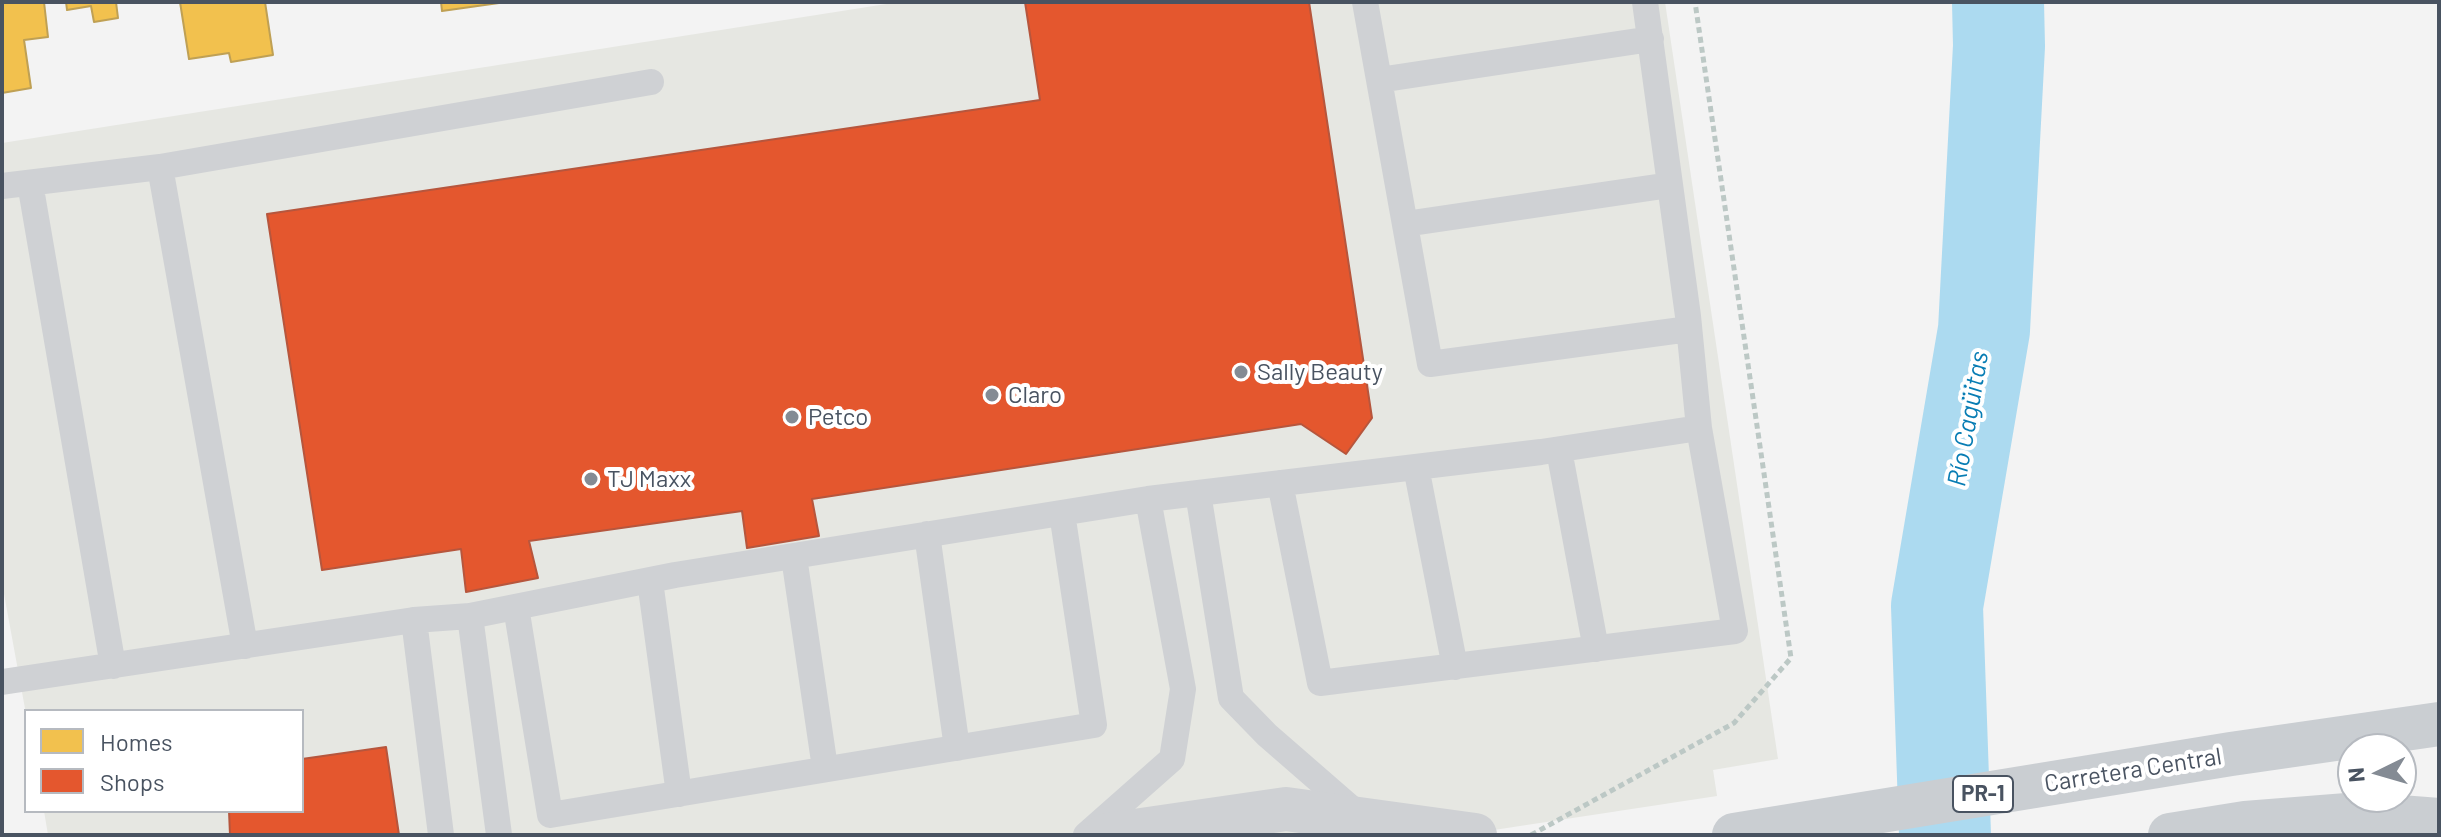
<!DOCTYPE html>
<html>
<head>
<meta charset="utf-8">
<style>
  body { margin:0 }
  #map { position:relative; width:2441px; height:837px; overflow:hidden; background:#f3f3f3; font-family:Barlow,sans-serif }
  canvas { display:block }
  .frame { position:absolute; inset:0; border:4px solid #495361; pointer-events:none }
  .legend { position:absolute; left:24px; top:709px; width:280px; height:104px; box-sizing:border-box; background:#fff; border:2px solid #b6bac0; margin:0; padding:10px 14px; list-style:none; font-size:24px; color:#495361 }
  .legend li { display:flex; align-items:center; gap:16px; height:40px }
  .legend b { width:40px; border:2px solid #b6bac0 }
  .north { position:absolute; left:2337px; top:733px; width:80px; height:80px; box-sizing:border-box; background:#fff; border:2px solid #b6bac0; border-radius:50%; rotate:265deg; font-size:22px; font-weight:700; line-height:32px; text-align:center; color:#495361 }
  .north::after { content:''; display:block; margin:auto; width:28px; height:36px; background:#848b94; clip-path:polygon(50% 0,100% 100%,50% 72%,0 100%) }
</style>
</head>
<body>
<div id="map">
<canvas width="2441" height="837"></canvas>
<div class="frame"></div>
<ul class="legend">
<li><b style="height:22px;background:#f2c14e"></b>Homes</li>
<li><b style="height:22px;background:#e4572e"></b>Shops</li>
</ul>
<div class="north">N</div>
</div>
<script>
const g = document.querySelector('canvas').getContext('2d');
g.lineJoin = 'round';
function fill(path, color) { g.fillStyle = color; g.fill(path, 'evenodd'); }
function strokePath(path, color, width, dash) { g.strokeStyle = color; g.lineWidth = width; g.lineCap = dash ? 'butt' : 'round'; g.setLineDash(dash || []); g.stroke(path); }
function drawText(font, color, halo, rows, align = 'center') {
  g.font = font + ' Barlow,sans-serif'; g.lineWidth = 8; g.setLineDash([]); g.textBaseline = 'middle'; g.strokeStyle = halo; g.fillStyle = color; for (const [text, x, y, turn = 0] of rows) {
    g.save(); g.translate(x, y); g.rotate((+turn || 0) * Math.PI / 180); g.textAlign = isNaN(turn) ? turn : align; if (halo) g.strokeText(text, 0, 0); g.fillText(text, 0, 0); g.restore();
  }
}
fill(new Path2D(`
  M899 2H1665L1778 759 1713 770 1717 796 1461 835H48L44 811H302V711H26V714L2 583V143Z`), '#e6e7e2');
const homes = new Path2D(`
  M2 2H44L48 37 24 40 31 88 2 93Z
  M66 2H116L118 18 94 22 91 6 67 10Z
  M180 2H265L273 55 231 62 229 53 189 59Z
  M441 2H506L442 11Z`);
fill(homes, '#f2c14e');
strokePath(homes, '#bfa054', 2);
const shops = new Path2D(`
  M1025 2H1309L1372 418 1346 454 1301 424 812 499 819 536 747 548 742 511 529 541 538 578 466 592 461 549 322 570 267 214 1040 100Z
  M386 747 399 835H230L229 811H302V759Z`);
fill(shops, '#e4572e');
strokePath(shops, '#b6563d', 2);
strokePath(new Path2D(`
  M1945 835 1937 606 1984 330 1999 46 1998 2`), '#acdaf0', 92);
strokePath(new Path2D(`
  M1531 835 1734 723 1791 658 1695 2`), '#bcc8c5', 5, [6, 4]);
strokePath(new Path2D(`
  M1365 2 1430 364 1689 329
  M1379 80 1651 39
  M160 167 245 646
  M30 183 113 666
  M2 186 160 167 651 82
  M1405 224 1670 185
  M1559 450 1596 649
  M1416 467 1455 667
  M1280 483 1320 683 1735 631 1699 428
  M1198 493 1231 698 1267 735 1359 815
  M927 534 957 748
  M794 557 825 768
  M650 581 679 794
  M516 607 550 815 1094 725 1062 513
  M470 616 499 835
  M414 620 441 835
  M2 682 414 620 470 616 675 575 1148 499 1541 452 1699 428 1688 316 1645 2
  M1086 835 1172 759 1183 689 1148 499`), '#cfd1d4', 26);
strokePath(new Path2D(`
  M1107 835 1286 809 1475 835`), '#cfd1d4', 44);
strokePath(new Path2D(`
  M1734 835 2231 754 2439 724
  M2170 835 2245 823 2360 814 2439 820`), '#caced2', 44);
for (const [x, y, r, color] of [
  [1241,372,8,"#848b94"],
  [992,395,8,"#848b94"],
  [792,417,8,"#848b94"],
  [591,479,8,"#848b94"]
]) { const dot = new Path2D(); dot.arc(x, y, r, 0, 2 * Math.PI); g.fillStyle = color; g.fill(dot); strokePath(dot, '#fff', 3); }
for (const [x, y, w] of [
  [1983,794,60]
]) { const box = new Path2D(); box.roundRect(x - w / 2, y - 18, w, 36, 6); g.fillStyle = '#fff'; g.fill(box); strokePath(box, '#495361', 2); }
drawText('bold 22px', '#495361', null, [
  ["PR-1",1983,794]
]);
drawText('24px', '#495361', '#fff', [
  ["Sally Beauty",1257,372],
  ["Claro",1008,395],
  ["Petco",808,417],
  ["TJ Maxx",607,479]
], 'left');
drawText('24px', '#495361', '#fff', [
  ["Carretera Central",2133,770,-9]
]);
drawText('italic 26px', '#087db4', '#fff', [
  ["Río Cagüitas",1968,419,-80]
]);
</script>
</body>
</html>
